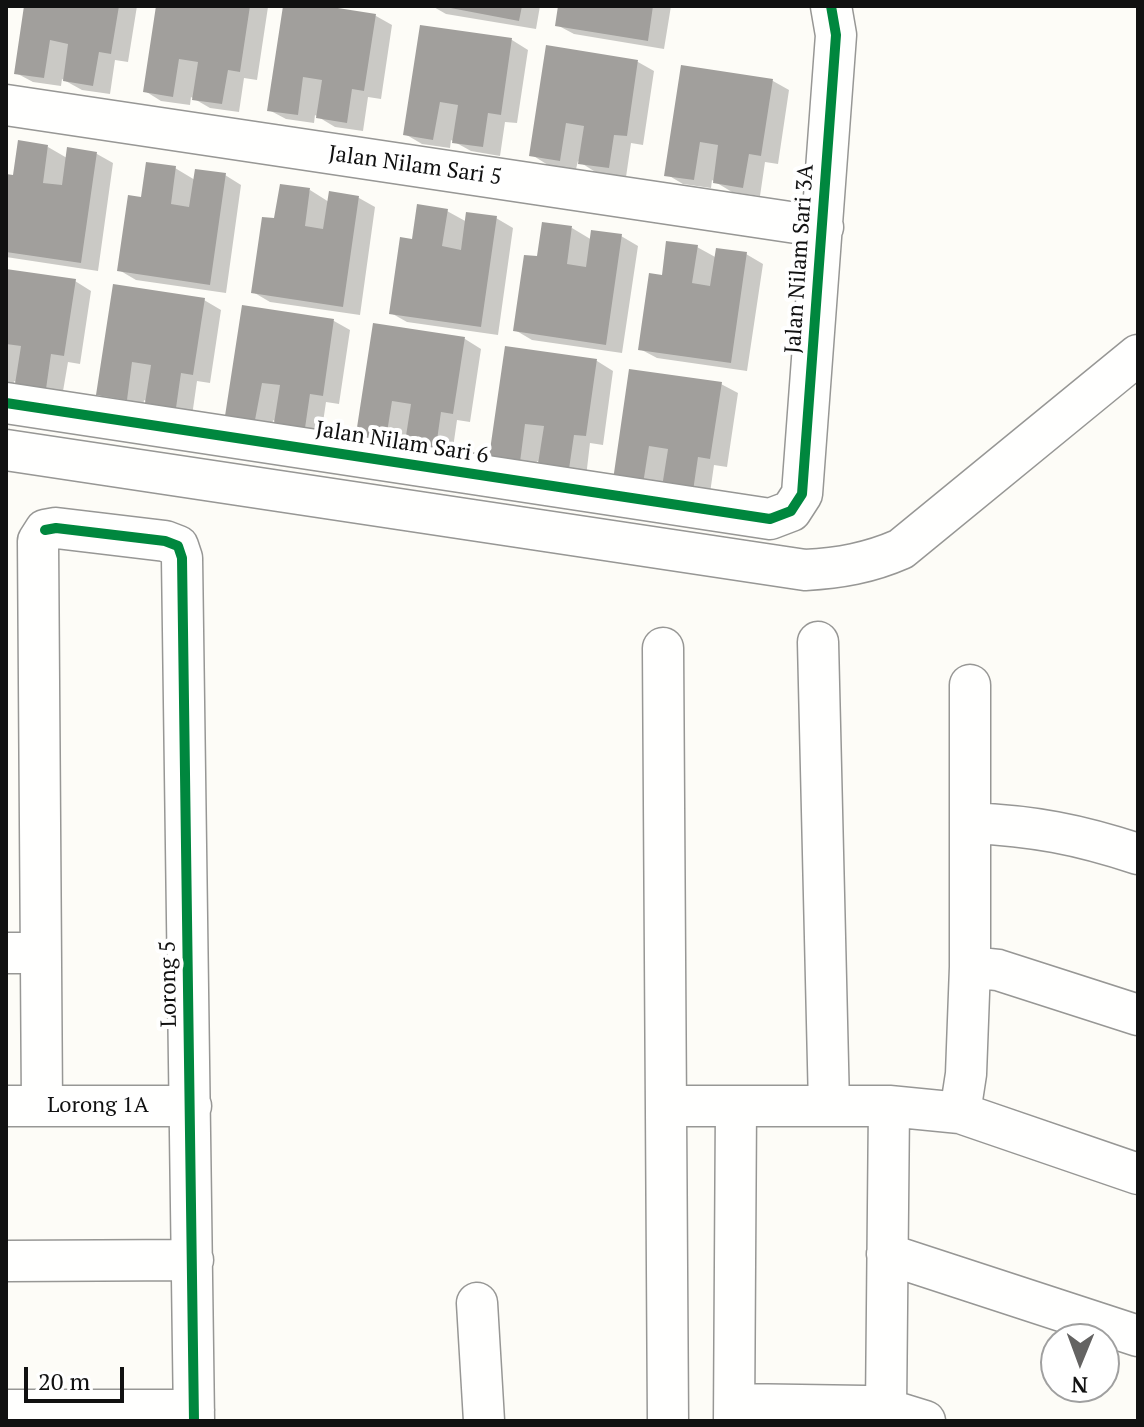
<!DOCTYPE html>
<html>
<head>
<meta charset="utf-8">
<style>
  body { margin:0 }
  #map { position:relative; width:1144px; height:1427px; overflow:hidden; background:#fdfcf7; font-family:"PT Serif",serif }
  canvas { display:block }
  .frame { position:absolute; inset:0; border:8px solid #111; pointer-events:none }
  .north { position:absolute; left:1040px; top:1323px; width:80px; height:80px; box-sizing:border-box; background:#fff; border:2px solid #a0a0a0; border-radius:50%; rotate:181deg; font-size:22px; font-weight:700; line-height:32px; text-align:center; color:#111 }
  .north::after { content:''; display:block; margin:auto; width:28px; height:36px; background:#646362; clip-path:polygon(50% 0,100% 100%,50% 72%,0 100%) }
  .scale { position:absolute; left:24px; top:1367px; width:100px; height:36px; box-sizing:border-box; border:4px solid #111; border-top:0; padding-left:10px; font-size:24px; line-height:28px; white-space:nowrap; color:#111; -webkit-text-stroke:6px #fff; paint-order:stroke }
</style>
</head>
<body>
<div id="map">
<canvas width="1144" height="1427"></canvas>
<div class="frame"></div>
<div class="north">N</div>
<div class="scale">20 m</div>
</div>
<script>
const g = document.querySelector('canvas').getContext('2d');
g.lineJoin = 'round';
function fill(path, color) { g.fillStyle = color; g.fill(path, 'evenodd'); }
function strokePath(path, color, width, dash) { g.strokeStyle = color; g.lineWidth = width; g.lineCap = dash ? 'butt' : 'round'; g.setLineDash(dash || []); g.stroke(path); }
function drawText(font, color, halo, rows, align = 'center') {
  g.font = font + ' "PT Serif",serif'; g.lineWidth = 8; g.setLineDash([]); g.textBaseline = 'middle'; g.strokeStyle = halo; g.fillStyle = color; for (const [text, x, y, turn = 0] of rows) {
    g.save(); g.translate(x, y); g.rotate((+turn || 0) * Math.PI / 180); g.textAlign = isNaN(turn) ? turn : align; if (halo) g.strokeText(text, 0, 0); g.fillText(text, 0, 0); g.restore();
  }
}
fill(new Path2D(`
  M26 6H137L128 62 115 60 110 94 82 90 62 79 61 86 33 82 16 73Z
  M158 6 268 7 257 80 244 78 239 112 210 108 191 97 190 105 161 101 145 91Z
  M285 6H311L376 16 392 25 381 99 368 97 363 131 335 127 315 115 314 123 286 119 269 110Z
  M432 6H540L536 29 446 14Z
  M560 6H671L664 49 574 34 557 25Z
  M422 27 512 40 528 50 517 123 505 122 500 156 471 151 451 140 450 148 422 144 405 134Z
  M548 47 638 62 654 71 643 145 631 143 626 177 597 173 578 161 576 169 548 165 532 155Z
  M682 67 773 81 789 90 778 164 765 162 760 196 732 192 712 180 711 188 683 184 666 174Z
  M48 147 67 158 97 154 113 163 98 271 6 257V176L14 177Z
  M175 168 195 180 225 175 241 185 226 293 136 280 119 270 142 199Z
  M310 190 329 202 359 198 375 207 360 315 270 302 253 292Z
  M447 211 467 222 496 218 513 228 498 335 407 322 391 313 414 241Z
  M572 228 592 240 621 236 638 246 622 353 532 340 515 330 538 259Z
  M697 247 717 258 746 254 763 264 747 371 657 358 640 349 664 277Z
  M6 271 75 281 91 291 80 364 68 362 62 397 34 392 14 381 13 389 6 388Z
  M115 287 204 300 221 310 210 383 197 381 192 416 164 411 144 400 143 408 115 404 98 394Z
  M243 307 334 321 350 330 339 404 326 402 321 436 293 432 273 420 272 428 244 424 227 415Z
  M374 326 465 339 481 349 470 422 457 420 452 455 424 450 404 439 403 447 374 443 358 433Z
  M506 349 597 361 613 371 603 445 590 443 586 477 557 473 537 461 536 470 508 466Z
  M631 371 721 384 738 393 727 467 714 465 709 500 615 479Z`), '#0003');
fill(new Path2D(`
  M24 6H119L111 54 99 52 93 86 63 81 68 44 50 40 44 78 14 74Z
  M156 6H250L240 72 228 70 222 104 192 100 198 62 179 59 173 97 143 92Z
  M283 6H325L376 14 364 91 352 89 347 123 316 118 322 80 303 77 298 115 267 111Z
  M440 6H522L519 21Z
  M558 6H653L648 41 555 26Z
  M420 25 512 38 501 115 488 113 483 147 452 143 458 105 440 102 433 140 403 135Z
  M546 45 638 60 627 136 614 135 609 168 578 164 584 126 566 123 560 161 529 156Z
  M681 65 773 79 761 156 749 154 743 188 713 183 718 145 700 142 694 180 664 176Z
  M18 140 48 145 43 183 62 185 67 147 97 152 81 263 6 252V174L13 175Z
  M146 162 176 166 171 204 189 207 195 169 226 173 210 285 117 271 128 195 141 197Z
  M280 184 310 188 305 226 323 229 329 191 359 196 343 307 251 293 262 217 274 218Z
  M417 204 448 209 442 246 461 250 466 212 497 216 481 327 389 314 400 237 412 239Z
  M542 222 572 226 567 264 586 267 591 230 622 234 606 345 513 331 524 255 537 256Z
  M666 241 698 245 692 283 710 286 716 248 747 252 731 363 638 350 649 273 662 275Z
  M6 269 76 279 64 356 51 354 46 389 15 384 21 346 6 344Z
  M113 284 205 298 193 375 181 373 176 408 145 403 151 365 132 362 127 400 96 395Z
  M242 305 334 319 323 396 310 394 305 428 274 423 280 385 262 383 255 420 225 416Z
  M373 323 465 337 453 414 441 412 436 447 405 442 411 404 392 401 386 439 356 434Z
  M505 346 597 359 586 436 574 435 569 469 538 464 544 426 525 424 520 462 489 457Z
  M629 369 722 382 710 459 698 457 693 491 662 487 668 449 649 446 643 484 613 480Z`), '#a19f9c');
const minor = new Path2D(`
  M6 105 823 227
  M6 403 770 519 791 511 802 494 836 35 831 6
  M6 450 805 570C840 568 869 563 901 549L1138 355
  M818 642 829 1106
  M663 648 668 1421
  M970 823C1034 826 1077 834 1138 854
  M6 953H40
  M970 967 998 970 1138 1015
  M42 1105 38 541 45 530 56 528 165 541 178 546 182 558 194 1421
  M6 1106H191
  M666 1106H889L960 1113 1138 1174
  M960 1113 966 1074 970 967V685
  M887 1254 1138 1336
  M6 1261 193 1260
  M477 1303 484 1421
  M735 1404 865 1406 886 1409 925 1421
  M886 1409 889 1106
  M6 1410H194
  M734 1421 736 1106`);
strokePath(minor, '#979795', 43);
strokePath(minor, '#fffffe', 40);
strokePath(new Path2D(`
  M6 403 770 519 791 511 802 494 836 35 831 6
  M45 530 56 528 165 541 178 546 182 558 194 1421`), '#00873e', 10);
drawText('22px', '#111', '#fff', [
  ["Jalan Nilam Sari 5",415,166,8],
  ["Jalan Nilam Sari 3A",800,259,-86],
  ["Jalan Nilam Sari 6",402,443,9],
  ["Lorong 5",169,984,-91],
  ["Lorong 1A",98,1106]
]);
</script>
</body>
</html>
